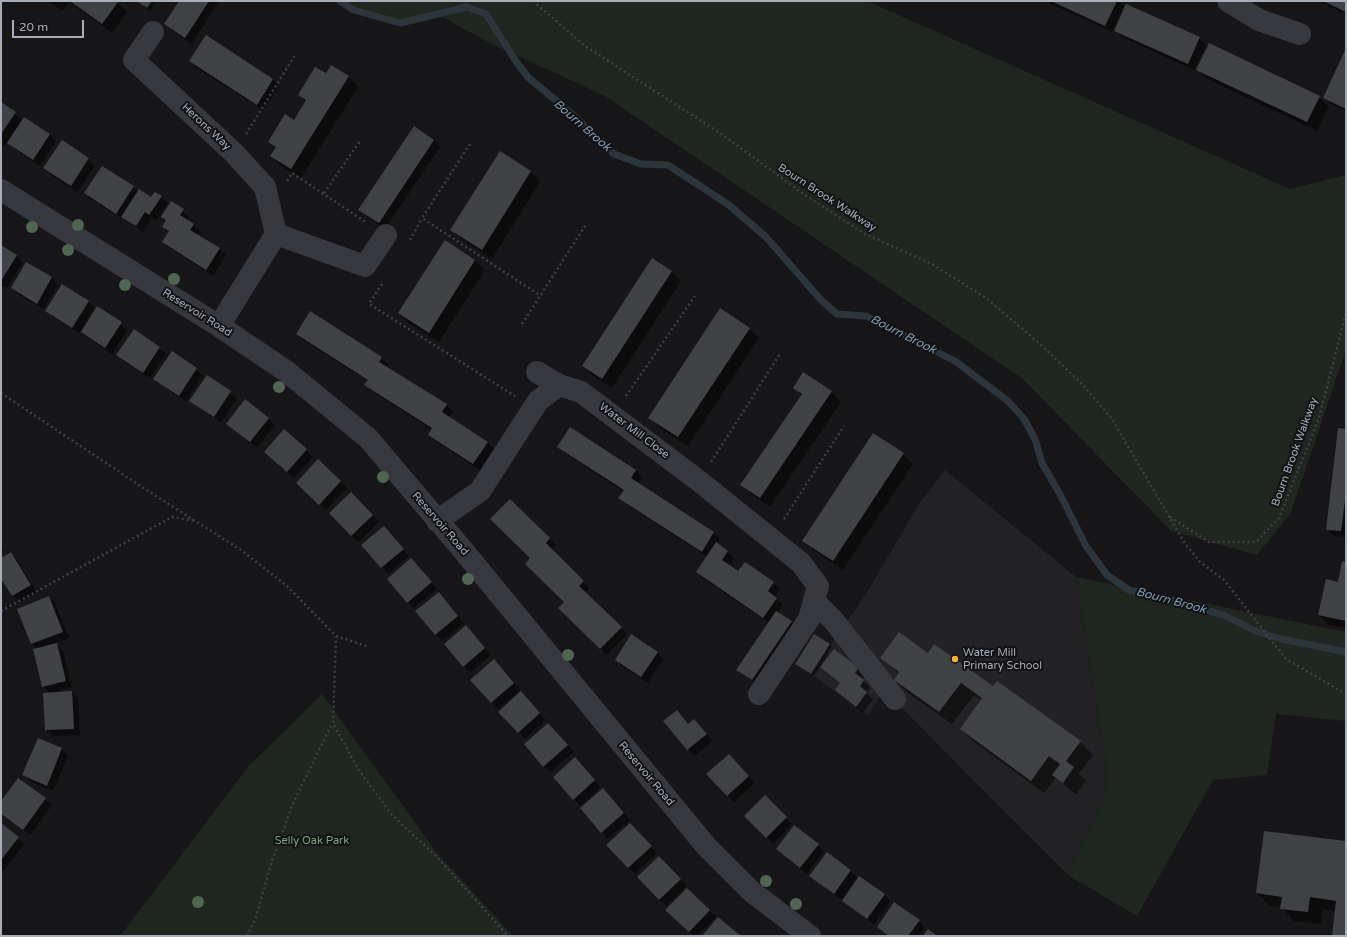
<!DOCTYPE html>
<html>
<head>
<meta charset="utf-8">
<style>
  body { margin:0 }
  #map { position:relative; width:1347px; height:937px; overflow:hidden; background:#161618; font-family:"Varela Round",sans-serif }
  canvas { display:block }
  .frame { position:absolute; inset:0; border:2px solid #a8adb8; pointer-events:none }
  .scale { position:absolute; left:12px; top:20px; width:72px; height:18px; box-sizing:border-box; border:2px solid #a8adb8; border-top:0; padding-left:5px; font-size:12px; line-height:14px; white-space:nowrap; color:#a8adb8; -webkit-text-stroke:3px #111113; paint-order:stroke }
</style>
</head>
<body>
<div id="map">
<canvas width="1347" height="937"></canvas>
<div class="frame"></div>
<div class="scale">20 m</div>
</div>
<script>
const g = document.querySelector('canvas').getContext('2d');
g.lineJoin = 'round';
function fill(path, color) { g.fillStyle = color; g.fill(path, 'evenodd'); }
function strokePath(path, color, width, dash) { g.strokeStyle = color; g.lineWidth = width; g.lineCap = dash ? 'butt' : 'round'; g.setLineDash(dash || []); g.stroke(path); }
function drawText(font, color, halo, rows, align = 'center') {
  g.font = font + ' "Varela Round",sans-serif'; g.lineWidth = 4; g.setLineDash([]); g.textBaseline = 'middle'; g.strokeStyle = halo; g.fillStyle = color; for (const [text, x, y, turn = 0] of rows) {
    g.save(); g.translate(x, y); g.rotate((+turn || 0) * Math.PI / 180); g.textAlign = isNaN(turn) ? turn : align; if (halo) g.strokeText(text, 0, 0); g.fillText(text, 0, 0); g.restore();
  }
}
fill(new Path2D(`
  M945 470 1076 577 1108 779 1099 811 1068 875 884 690 868 715 811 674 866 594 919 504Z`), '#222225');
fill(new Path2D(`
  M340 1H867L1290 189 1346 175V349L1291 513 1257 555 1171 531 1023 379 605 96 490 43 437 14 400 23 354 10Z
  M1076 577 1346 632V721L1276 714 1267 775 1213 780 1137 916 1068 875 1099 811 1108 779Z
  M322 694 437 853 513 936H120L249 766Z`), '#1e261f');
fill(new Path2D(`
  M48 1H115L127 12 112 33 69 2 62 11Z
  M136 1H157L150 11Z
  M180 1 218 2 192 44 172 31 165 24Z
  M1045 1H1119L1124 6 1112 32Z
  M1318 1H1346V14Z
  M1116 31 1199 38 1206 45 1194 70 1122 37Z
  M1346 51V111L1331 104 1324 98Z
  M190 61 273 79 279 86 263 110 197 68Z
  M331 66 349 77 358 87 301 178 281 166 272 156 276 148 269 141 294 121 306 102 299 95 326 75Z
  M1198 70 1319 97 1329 106 1317 131 1207 79Z
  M1 103 23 121 50 134 56 141 40 166 15 149 9 143 20 125 19 124 4 146 1 144Z
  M434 140 440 147 385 229 366 216 360 210Z
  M62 142 89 159 95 166 77 192 51 175 44 168Z
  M500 153 531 172 540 182 492 259 461 239 451 230Z
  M133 187 138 192 151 199 161 197 168 203 156 221 152 218 143 232 124 218 123 219 92 200 85 193Z
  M171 203 190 217 187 221 200 231 197 235 219 249 226 255 213 276 170 248 163 242 169 233 163 227 167 221 162 217Z
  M445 242 475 260 485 270 439 342 409 323 399 313Z
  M1 246 16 255 23 262 7 288 1 285Z
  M652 259 672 272 681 281 612 388 593 376 583 366Z
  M27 263 52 278 58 285 43 309 18 294 12 288Z
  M88 301 94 308 81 330 82 331 98 307 128 330 112 354 88 338 80 330 79 333 53 317 46 310Z
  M749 329 759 338 688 446 659 427 649 417Z
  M134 331 160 348 166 354 150 378 124 362 118 355Z
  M297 334 381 358 388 364 386 367 446 405 453 412 449 418 487 442 494 449 480 470 435 441 429 435 432 430 372 391 365 385 368 381 303 340Z
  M172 352 203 375 186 402 154 379Z
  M207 376 237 398 221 423 191 400Z
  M794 387 831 392 841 402 770 507 751 494 742 485 802 396Z
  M268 418 275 425 257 448 227 424Z
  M570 428 636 471 642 477 638 484 714 533 720 539 717 544 734 558 729 566 739 572 773 582 780 589 774 597 783 605 777 613 794 625 755 683 741 673 769 623 704 579 697 572 708 557 626 504 620 498 624 492 565 453 558 447Z
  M1346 430V537L1333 536 1327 529Z
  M284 431 313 457 294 478 271 458Z
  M873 434 903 454 913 464 843 570 813 550 803 541Z
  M318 460 347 488 326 510 304 489Z
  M351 493 379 522 358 542 330 513Z
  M510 500 556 545 551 550 590 588 585 593 627 634 607 655 559 608 565 602 532 558Z
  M390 534 409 556 388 574 363 545Z
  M1 548 4 551 1 554Z
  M10 553 17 560 37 592 19 602 12 596 1 578V559Z
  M1346 563V628L1329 625 1319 615 1339 583Z
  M417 566 437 589 414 608 408 602Z
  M439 593 464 623 442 641 417 611Z
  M49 597 55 603 69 638 56 643 63 651 72 687 51 693 72 692 78 699 80 735 53 736 46 729 50 693 43 686 37 649 32 644Z
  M466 626 491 655 470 673 464 666Z
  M829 644 832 647 822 664 858 669 865 675 862 680 870 688 866 693 873 699 863 713 836 690 841 684 820 666 814 676 799 667Z
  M657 652 663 659 648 683 622 666 616 660Z
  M928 655 993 688 1080 742 1093 755 1079 774 1086 781 1076 795 1056 777 1044 793 974 742 961 729 982 700 974 695 952 724 908 693 895 680 899 674 882 658Z
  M500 667 520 690 498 709 492 702Z
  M527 699 546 720 525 739 518 732Z
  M677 711 689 725 700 726 713 741 694 756 664 721Z
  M555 731 574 752 550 772 544 766Z
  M38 739 62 749 68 756 53 791 30 781 23 775Z
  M735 761 755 783 734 802 708 774Z
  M581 765 601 787 580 806 573 799Z
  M18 779 52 805 30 835 1 814V803Z
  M609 796 630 820 608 839 581 809Z
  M765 797 792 824 773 844 745 816Z
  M1 825 24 844 3 872 1 871Z
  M636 831 657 853 635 874 628 867Z
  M1346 843V936H1333L1336 911 1323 909 1321 924 1294 921 1281 907 1270 906 1257 893Z
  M818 845 824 851 807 874 777 849Z
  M827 853 857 877 841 900 810 876Z
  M659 857 687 886 666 906 638 877Z
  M687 889 716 917 697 936H694L667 910Z
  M884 895 890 901 874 925 843 901Z
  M919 921 925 927 919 936H889L878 927Z`), '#0007');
strokePath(new Path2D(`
  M340 1 354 10 400 23 467 7 486 14 517 63 529 78 572 114 614 154 641 164 668 165 729 205 766 237 821 300 837 314 866 316 955 361 1008 401 1024 419 1035 439 1042 463 1061 496 1086 546 1107 575 1129 590 1180 602 1226 616 1253 630 1281 639 1346 652`), '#2c353c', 7);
fill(new Path2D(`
  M70 1H117L118 2 102 24Z
  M136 1H152L147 8Z
  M179 1H209L185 38 164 24Z
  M1051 1H1117L1105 26Z
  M1323 1H1346V12Z
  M1126 4 1200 37 1188 64 1114 31Z
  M206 35 273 79 257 105 189 61Z
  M1209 43 1320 96 1307 122 1196 70Z
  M1346 48V109L1323 98Z
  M331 65 349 76 291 169 270 156 276 147 268 142 285 114 294 120 306 100 298 95 315 67 326 73Z
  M1 102 16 112 1 134Z
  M24 117 50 134 33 160 7 143Z
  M414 126 434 140 379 223 358 210Z
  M62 140 89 158 71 186 43 168Z
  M500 151 531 171 482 250 450 230Z
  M102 166 134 186 116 214 84 193Z
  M139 189 151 197 155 192 162 196 149 215 145 212 136 226 121 217Z
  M171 201 184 209 180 215 194 224 190 230 220 248 206 270 162 242 169 231 162 227 166 220 161 217Z
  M445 240 475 260 429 333 398 313Z
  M1 245 17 255 1 281Z
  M652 258 672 271 602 379 582 366Z
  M26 262 52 277 37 304 11 288Z
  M62 284 89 301 72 328 45 311Z
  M97 306 122 322 105 348 81 332Z
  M720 308 750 328 678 437 648 418Z
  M310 311 382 357 379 362 447 404 442 412 488 442 473 464 428 435 432 428 364 385 368 380 296 334Z
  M134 329 160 347 143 373 116 355Z
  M172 351 197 368 179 396 153 379Z
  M803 372 832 391 760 498 740 485 802 394 793 388Z
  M207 375 231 391 214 417 189 401Z
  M245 399 269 418 250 442 226 424Z
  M570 427 636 470 631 478 714 532 702 552 618 498 624 490 557 447Z
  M1338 428 1346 429V493L1341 531 1326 530Z
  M284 429 307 449 287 472 264 452Z
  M873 433 904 453 833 561 802 541Z
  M318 459 341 481 319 505 296 483Z
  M351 492 373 515 351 536 329 513Z
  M510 499 550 538 546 543 584 581 579 586 622 627 600 649 558 608 564 602 525 564 530 558 490 519Z
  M384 526 404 549 381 568 361 545Z
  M716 542 728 551 722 560 738 571 745 562 774 582 768 591 777 598 763 618 696 572Z
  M11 552 31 585 12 596 1 579V558Z
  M411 558 432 582 407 603 387 579Z
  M1342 561 1346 562V621L1318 615 1326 579 1338 582Z
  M439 592 458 616 435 635 415 611Z
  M49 596 63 632 31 644 17 609Z
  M776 611 792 621 752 680 736 670Z
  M466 625 485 648 463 667 444 644Z
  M899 632 928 653 934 644 993 686 997 681 1081 741 1066 761 1074 767 1063 783 1052 775 1060 764 1049 756 1031 781 960 729 982 698 961 683 939 712 894 680 899 672 880 658Z
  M631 634 658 652 641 677 615 660Z
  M814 634 830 644 811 674 795 664Z
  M57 643 66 681 42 687 33 649Z
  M834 649 859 668 855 673 864 680 860 686 867 692 856 707 835 690 840 683 820 667Z
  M494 659 514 683 491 703 470 680Z
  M72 691 74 729 45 730 43 693Z
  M521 691 540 713 518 733 498 712Z
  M677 710 688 724 694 719 707 734 687 750 663 721Z
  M548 723 568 745 543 767 524 744Z
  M38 738 62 748 47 786 22 775Z
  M729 754 749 776 727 796 706 774Z
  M575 757 595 780 573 800 553 777Z
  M18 778 46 798 23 830 1 814V801Z
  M603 788 624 813 601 833 580 808Z
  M765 795 787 817 766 838 744 816Z
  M1 823 19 837 1 860Z
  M630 823 652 846 628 868 606 845Z
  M794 825 819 844 800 868 776 849Z
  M1264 831 1346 841V936H1332L1336 901 1310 897 1308 912 1280 909 1282 897 1256 893Z
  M827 852 851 870 834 894 809 876Z
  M659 856 681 879 659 900 637 877Z
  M859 876 885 894 867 919 842 901Z
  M687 888 710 910 689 932 665 910Z
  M894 902 920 920 908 936H889L877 927Z
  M718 917 741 936H702Z
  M928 929 937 936H923Z`), '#404145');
strokePath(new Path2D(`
  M533 1 585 46 723 135 805 195 865 234 932 264 986 298 1039 343 1083 385 1112 419 1184 542 1199 561 1224 580 1286 659 1346 694
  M246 134 295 55
  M470 144 422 218 541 296
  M287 181 292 173 367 223
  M324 193 360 141
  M410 240 422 218
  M382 284 369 304 515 396
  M522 324 587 223
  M1 393 148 491 241 550 287 586 336 636 333 723 358 769 392 815 438 858 508 936
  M626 396 695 296
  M711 462 780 354
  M1170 517 1209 542H1256L1279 518 1319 418 1346 313
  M784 519 844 426
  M1 611 172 517 196 521
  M336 636 369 647
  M247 936 255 920 272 861 294 801 332 724`), '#3d3f44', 2.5, [2, 3]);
strokePath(new Path2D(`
  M1228 1 1259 20 1300 34
  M153 32 134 60 234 153 265 187 276 234
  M1 190 219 326 286 371 368 438 462 549 706 846 752 892 810 936
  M219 326 276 234 365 266 386 235
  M537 372 559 385
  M437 521 480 491 538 401 559 385 581 392 699 481 801 563 818 586 809 619 759 694
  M814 601 834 621 895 699`), '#37383d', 22);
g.fillStyle = '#506452';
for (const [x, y] of [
  [78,225],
  [32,227],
  [68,250],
  [174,279],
  [125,285],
  [279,387],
  [383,477],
  [468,579],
  [568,655],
  [766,881],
  [198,902],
  [796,904]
]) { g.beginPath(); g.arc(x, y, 6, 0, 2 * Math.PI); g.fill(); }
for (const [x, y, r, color] of [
  [955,659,4,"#f2b134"]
]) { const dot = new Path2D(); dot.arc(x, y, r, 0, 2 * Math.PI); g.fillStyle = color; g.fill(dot); strokePath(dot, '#111113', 1.5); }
drawText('11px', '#a8adb8', '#111113', [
  ["Herons Way",206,127,43],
  ["Bourn Brook Walkway",827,198,33],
  ["Reservoir Road",197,313,32],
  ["Water Mill Close",634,431,37],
  ["Bourn Brook Walkway",1295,452,-70],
  ["Reservoir Road",440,524,49],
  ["Reservoir Road",646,774,50]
]);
drawText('11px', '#a8adb8', '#111113', [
  ["Water Mill",963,653],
  ["Primary School",963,666]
], 'left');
drawText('11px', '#7fa381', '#111113', [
  ["Selly Oak Park",312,841]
]);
drawText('italic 12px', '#7f9bb3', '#111113', [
  ["Bourn Brook",582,126,41],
  ["Bourn Brook",903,335,27],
  ["Bourn Brook",1171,601,15]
]);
</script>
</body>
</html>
